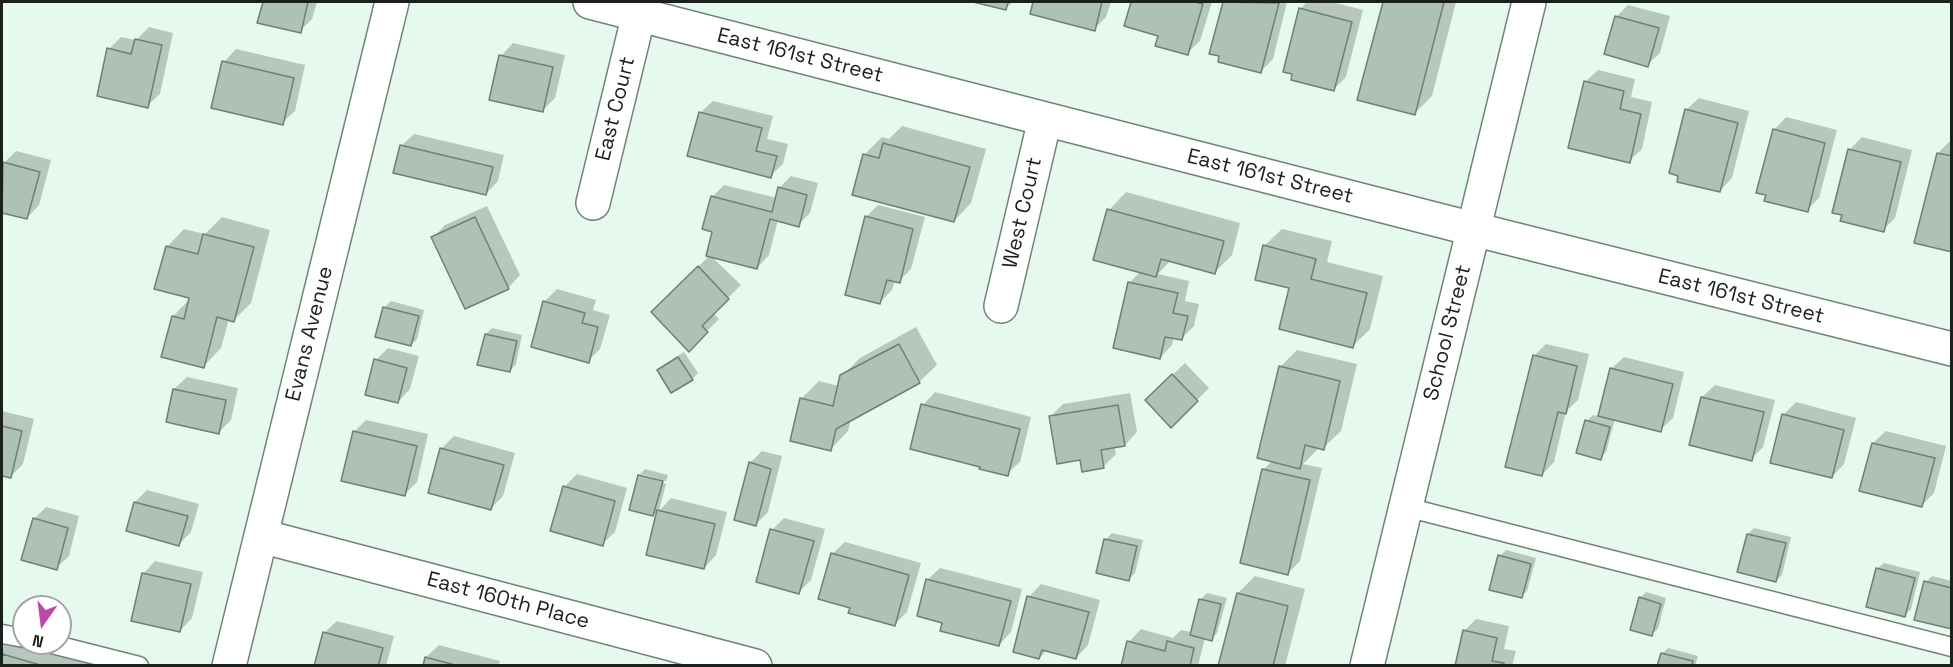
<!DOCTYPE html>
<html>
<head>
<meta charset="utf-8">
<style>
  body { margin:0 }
  #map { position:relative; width:1953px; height:667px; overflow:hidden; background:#e5f9ee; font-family:"Space Grotesk",sans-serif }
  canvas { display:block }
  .frame { position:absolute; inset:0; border:3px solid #1a211d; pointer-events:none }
  .north { position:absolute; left:12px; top:595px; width:60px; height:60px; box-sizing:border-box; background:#fff; border:2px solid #a3a6a5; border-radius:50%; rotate:194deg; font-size:16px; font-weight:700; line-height:24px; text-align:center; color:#1a211d }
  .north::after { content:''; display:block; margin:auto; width:21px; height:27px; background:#bc4aa4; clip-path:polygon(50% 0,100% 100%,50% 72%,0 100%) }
</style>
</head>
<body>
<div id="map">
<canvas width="1953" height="667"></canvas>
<div class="frame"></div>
<div class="north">N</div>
</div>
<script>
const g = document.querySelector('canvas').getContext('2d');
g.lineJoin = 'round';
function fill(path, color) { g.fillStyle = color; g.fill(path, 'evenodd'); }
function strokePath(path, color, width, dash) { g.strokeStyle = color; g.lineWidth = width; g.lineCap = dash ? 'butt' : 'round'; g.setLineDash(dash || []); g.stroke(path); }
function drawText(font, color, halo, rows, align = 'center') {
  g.font = font + ' "Space Grotesk",sans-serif'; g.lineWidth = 5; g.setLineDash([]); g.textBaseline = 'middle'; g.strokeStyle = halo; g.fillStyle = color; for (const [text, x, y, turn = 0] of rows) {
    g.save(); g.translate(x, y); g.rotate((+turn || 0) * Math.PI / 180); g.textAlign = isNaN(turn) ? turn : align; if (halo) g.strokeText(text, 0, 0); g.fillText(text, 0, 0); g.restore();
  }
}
fill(new Path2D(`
  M264 2H317L312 19 300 31 259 21Z
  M978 2H1013L1005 9Z
  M1035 2H1111L1106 17 1094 29 1032 13Z
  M1133 2H1212L1200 41 1187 53 1159 35 1126 25Z
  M1224 2H1287L1273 59 1261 71 1211 53Z
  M1307 2H1332L1363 10 1346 77 1334 89 1294 73 1300 9Z
  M1384 2H1456L1432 96 1415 113 1359 99Z
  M1628 5 1670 16 1660 53 1647 65 1616 17Z
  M149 27 173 33 160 94 147 106 109 49 121 37 136 40Z
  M513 43 565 55 555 98 542 111 501 56Z
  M236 49 305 65 295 111 282 123 224 62Z
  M1598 70 1635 79 1631 97 1652 102 1642 149 1629 161 1585 82Z
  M1699 98 1749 111 1732 178 1720 191 1680 175 1686 110Z
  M713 101 773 116 767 139 788 144 783 164 770 176 700 113Z
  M1786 117 1837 130 1819 198 1807 210 1774 130Z
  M902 126 986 149 971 203 954 221 865 154 882 137 889 139Z
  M414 134 504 155 498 181 486 194 401 146Z
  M1862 137 1912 150 1895 218 1883 230 1844 214 1849 150Z
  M1950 141H1952V250L1938 153Z
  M16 151 51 160 39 205 27 218 2 211V173L4 163Z
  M791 176 818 183 810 213 798 225 778 220 769 255 757 268 711 256 741 285 713 313 719 319 689 349 653 312 710 255 714 231 712 197 724 185 777 198 779 188Z
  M1126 192 1240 223 1232 255 1214 273 1171 260 1158 274 1189 281 1185 301 1199 304 1194 326 1181 339 1174 337 1172 345 1160 358 1130 282 1141 271 1109 210Z
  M878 205 925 217 911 269 899 281 895 280 892 290 880 302 866 217Z
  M487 206 520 275 508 288 433 238 445 225Z
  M222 217 270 230 251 303 234 320 229 319 221 348 204 366 173 316 190 299 167 247 184 229 205 234Z
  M1282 229 1332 241 1327 262 1383 276 1370 329 1353 346 1291 287 1264 246Z
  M557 289 596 300 593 310 610 315 600 349 588 361 544 302Z
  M391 301 424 310 417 339 411 345 377 336 385 307Z
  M916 327 937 365 919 382 851 419 848 431 831 449 801 399 819 381 839 386 842 376 860 358Z
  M492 328 522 335 516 364 510 371 486 334Z
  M1546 344 1589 354 1578 400 1566 411 1554 462 1542 475 1534 356Z
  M388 348 419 356 410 389 398 402 376 360Z
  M1297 350 1357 364 1341 431 1323 448 1318 447 1317 450 1303 464 1322 468 1300 561 1288 573 1263 470 1272 461 1280 367Z
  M684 352 698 373 692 379 659 370 665 364Z
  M1624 357 1684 372 1673 418 1660 430 1615 419 1606 452 1600 458 1587 421 1593 415 1599 416 1611 369Z
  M1185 363 1209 388 1171 426 1147 400Z
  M187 377 238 388 231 420 219 432 174 389Z
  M1715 385 1775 400 1763 447 1751 459 1702 397Z
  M935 392 1031 417 1020 462 1007 474 923 405Z
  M1130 393 1137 432 1125 445 1114 446 1116 454 1103 467 1081 459 1050 417 1063 404Z
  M1796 402 1856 418 1844 464 1832 477 1783 415Z
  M2 411 34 419 23 464 10 477 2 475Z
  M366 420 428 434 417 482 405 494 354 432Z
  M1886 431 1946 446 1934 493 1922 505 1873 443Z
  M454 436 515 453 503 496 491 508 441 449Z
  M762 451 782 456 768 512 756 524 750 463Z
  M645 469 668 475 666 481 641 474V477L666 484 659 511 671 498 727 512 716 555 704 568 648 554 659 509 653 515 631 509 639 475Z
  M577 474 627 488 615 532 602 544 564 487Z
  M147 490 199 504 191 532 179 544 135 502Z
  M46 507 79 516 69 556 56 568 34 519Z
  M784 518 825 529 811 580 799 592 772 530Z
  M1754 528 1791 537 1782 575 1776 581 1748 534Z
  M1112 533 1143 540 1135 573 1129 579 1098 572 1106 539Z
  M845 542 921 563 907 612 895 624 851 607 832 554Z
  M1506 550 1536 558 1527 591 1521 597 1500 556Z
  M155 561 203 572 192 618 180 631 143 574Z
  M1884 563 1920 572 1911 609 1905 615 1877 569Z
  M940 568 1022 589 1011 632 999 645 944 621 927 580Z
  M1255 576 1305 589 1285 666H1220L1238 593Z
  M1932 576 1952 581V628L1926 582Z
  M1041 584 1100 600 1088 645 1076 658 1047 650 1039 658 1029 597Z
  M1646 592 1666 598 1658 629 1651 635 1640 598Z
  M1207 593 1227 598 1217 633 1211 639 1205 638 1198 666H1123L1129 642 1141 629 1173 638 1181 630 1192 632 1201 599Z
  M1476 619 1509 626 1504 649 1516 651 1512 666H1456L1464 631Z
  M337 621 394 636 386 666H315L324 633Z
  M2 628 24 643H58L145 666H2Z
  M439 645 500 661 498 666H424L426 657Z
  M1668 648 1698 656 1695 666H1659L1662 654Z`), '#0003');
const building = new Path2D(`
  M263 2H308L301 33 257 23Z
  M973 2H1008L1006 10Z
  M1033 2H1102L1095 31 1030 14Z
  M1131 2H1195L1203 4 1188 55 1155 46 1158 36 1124 26Z
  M1223 2 1279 3 1261 73 1218 62 1219 56 1209 54Z
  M1383 2H1444L1415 115 1357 100Z
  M1299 8 1352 22 1334 91 1291 80 1292 74 1283 72Z
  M1615 16 1659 28 1648 67 1604 54Z
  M135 39 162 45 148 108 97 96 107 48 131 54Z
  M499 55 553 67 543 112 489 100Z
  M222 61 294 78 283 125 211 108Z
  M1584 81 1624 91 1620 109 1641 114 1630 163 1568 148Z
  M1685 109 1738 123 1720 192 1677 182 1678 176 1669 173Z
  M699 112 762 128 756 151 777 156 771 178 687 156Z
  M1773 129 1825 143 1808 212 1764 201 1766 195 1756 193Z
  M883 143 970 167 954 222 852 195 863 154 879 158Z
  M400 145 493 167 486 195 393 173Z
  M1848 149 1901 162 1884 232 1840 221 1842 215 1832 213Z
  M1937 153 1952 156V252L1914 243Z
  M3 162 40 172 27 219 2 213Z
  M778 187 807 195 799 227 770 219 757 269 706 256 712 232 702 229 711 196 772 212Z
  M1107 209 1224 241 1215 274 1161 259 1156 277 1093 260Z
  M865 216 913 229 900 283 887 280 880 304 845 295Z
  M475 217 509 289 465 309 431 237Z
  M203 234 254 247 234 322 217 317 204 368 161 357 172 316 184 319 189 298 154 289 166 246 198 254Z
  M1263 245 1316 259 1311 279 1367 293 1353 348 1279 329 1289 288 1255 280Z
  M698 266 729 299 702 326 708 332 689 352 651 312Z
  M1128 282 1178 293 1173 313 1188 316 1182 340 1165 337 1160 359 1113 348Z
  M543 301 585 313 582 323 598 327 589 363 531 347Z
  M383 307 419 316 411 346 375 337Z
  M485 334 517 341 510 372 477 365Z
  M899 344 920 383 836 429 831 451 790 441 800 398 833 406 840 375Z
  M1533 355 1577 366 1566 414 1558 412 1542 476 1505 467Z
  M678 357 693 380 671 393 657 370Z
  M374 359 407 368 398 403 365 395Z
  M1279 366 1340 381 1324 450 1305 445 1300 469 1257 458Z
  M1610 368 1673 384 1661 432 1598 416Z
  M1172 374 1198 401 1171 428 1145 400Z
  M173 389 226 400 219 434 166 422Z
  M1701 397 1764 412 1752 461 1689 445Z
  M921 404 1020 429 1008 476 979 469 980 467 910 449Z
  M1118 405 1125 446 1101 450 1104 468 1082 472 1080 460 1057 464 1049 416Z
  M1782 414 1844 430 1832 478 1770 463Z
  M1585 420 1610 427 1601 460 1576 453Z
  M2 426 22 431 11 478 2 476Z
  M353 431 417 446 405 496 341 481Z
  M1872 443 1935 458 1922 507 1859 491Z
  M440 448 504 465 491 510 428 493Z
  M749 462 771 469 756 526 734 520Z
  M1262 469 1310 480 1288 575 1240 563Z
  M638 475 663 481 653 516 629 510Z
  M563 486 615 501 603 546 550 531Z
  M134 502 188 516 179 546 126 531Z
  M657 510 715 524 704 569 646 555Z
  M33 518 68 528 57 570 21 560Z
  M770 529 814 541 799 594 756 582Z
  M1747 534 1786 543 1776 582 1737 572Z
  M1104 539 1137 546 1129 581 1096 573Z
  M831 553 909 575 895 626 848 613 850 608 818 599Z
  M1498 555 1531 564 1522 598 1489 590Z
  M1876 568 1915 578 1905 617 1866 607Z
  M142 573 191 584 180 632 131 621Z
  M926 579 1011 601 999 646 940 631 942 623 917 616Z
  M1924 581 1952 588V629L1914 620Z
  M1237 593 1288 606 1273 666H1218Z
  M1027 596 1089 612 1076 659 1042 650 1039 659 1013 652Z
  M1639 597 1661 604 1652 636 1630 630Z
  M1199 599 1221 604 1212 641 1190 635Z
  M1463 630 1497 638 1492 661 1504 663V666H1455Z
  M323 632 383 648 378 666H314Z
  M1127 641 1165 651 1167 641 1194 648 1190 666H1121Z
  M1661 653 1693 661 1692 666H1657Z
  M2 654 44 666H2Z
  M425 657 459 666H423Z`);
fill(building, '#adc1b6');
strokePath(building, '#6e8076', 1.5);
const lane = new Path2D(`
  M1406 507 1952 647
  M2 634 24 638
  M48 643 139 666`);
const street = new Path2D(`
  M590 2 1473 229 1952 349
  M593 203 639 14
  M1001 306 1045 119
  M261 536 755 666
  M229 666 392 2
  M1367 666 1529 2`);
strokePath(lane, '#708279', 21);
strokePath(street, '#708279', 36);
strokePath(lane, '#fff', 18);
strokePath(street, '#fff', 33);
drawText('21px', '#1a211d', '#fff', [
  ["East 161st Street",800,56,14],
  ["East Court",616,109,-76],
  ["East 161st Street",1270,177,14],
  ["West Court",1023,213,-77],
  ["East 161st Street",1741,297,14],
  ["School Street",1448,333,-76],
  ["Evans Avenue",310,334,-76],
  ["East 160th Place",508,601,15]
]);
</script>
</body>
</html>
